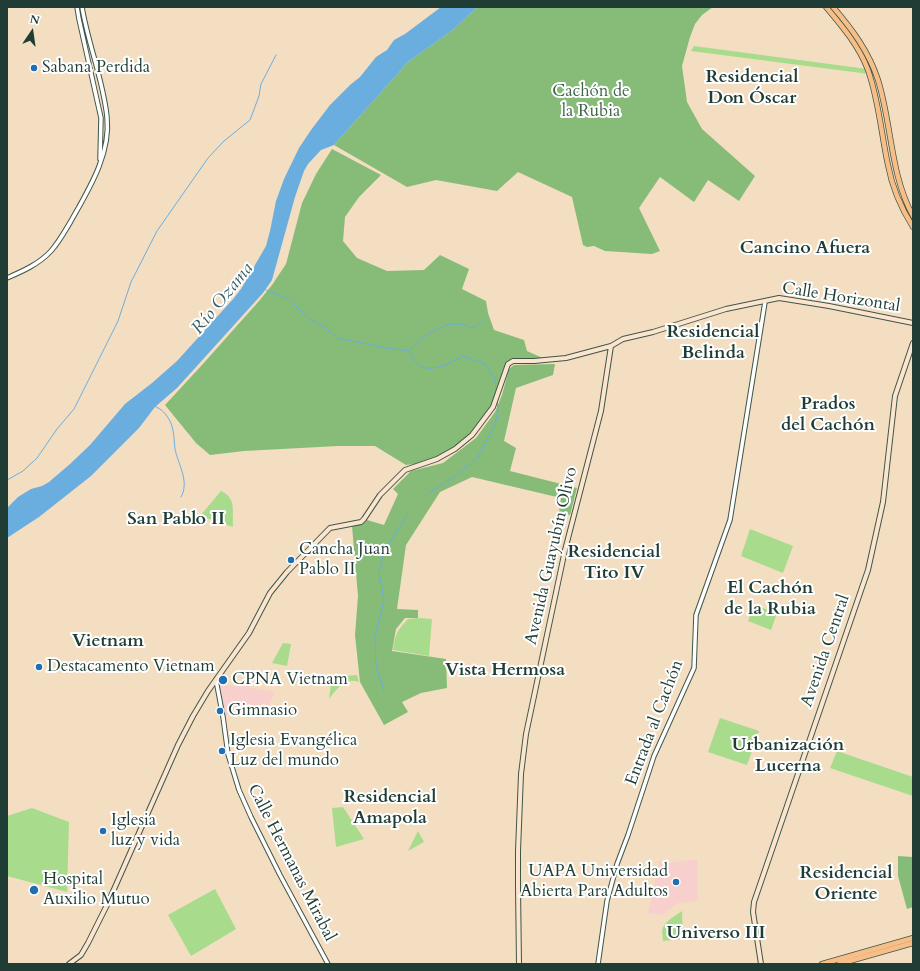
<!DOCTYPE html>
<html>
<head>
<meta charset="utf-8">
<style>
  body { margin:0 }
  #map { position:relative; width:920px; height:971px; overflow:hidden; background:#f3dec1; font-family:Cardo,serif }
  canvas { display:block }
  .frame { position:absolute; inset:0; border:8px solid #1f3d34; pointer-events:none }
  .north { position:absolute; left:12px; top:12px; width:40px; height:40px; -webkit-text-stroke:3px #fff; paint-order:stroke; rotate:13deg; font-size:11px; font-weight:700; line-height:16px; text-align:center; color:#1f3d34 }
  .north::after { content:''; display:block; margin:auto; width:14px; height:18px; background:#1f3d34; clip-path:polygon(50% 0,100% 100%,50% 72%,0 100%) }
</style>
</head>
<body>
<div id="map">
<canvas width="920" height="971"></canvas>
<div class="frame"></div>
<div class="north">N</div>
</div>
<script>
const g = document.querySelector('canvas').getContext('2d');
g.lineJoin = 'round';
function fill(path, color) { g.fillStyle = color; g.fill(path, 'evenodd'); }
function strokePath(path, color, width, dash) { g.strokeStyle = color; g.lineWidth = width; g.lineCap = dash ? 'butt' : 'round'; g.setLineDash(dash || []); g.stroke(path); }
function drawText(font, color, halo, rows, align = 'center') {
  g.font = font + ' Cardo,serif'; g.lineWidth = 4; g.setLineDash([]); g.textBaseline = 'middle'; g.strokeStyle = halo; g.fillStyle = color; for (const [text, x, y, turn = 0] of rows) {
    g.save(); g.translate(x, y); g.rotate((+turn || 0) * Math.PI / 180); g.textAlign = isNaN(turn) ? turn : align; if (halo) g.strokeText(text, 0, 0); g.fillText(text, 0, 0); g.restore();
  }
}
fill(new Path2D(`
  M239 681 251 683 250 688 275 692 267 710 257 709 225 715 219 683 238 687Z
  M697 859 698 900 678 903 662 915 648 913 659 861 668 863Z`), '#f7d0cd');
fill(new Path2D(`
  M694 46 867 69 869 74 691 51Z
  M221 491C237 498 232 512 233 527L200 516Z
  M750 529 793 546 783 573 741 556Z
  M754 605 777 613 771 630 748 621Z
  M418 618 432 619 429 656 393 650C395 635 397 630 408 619Z
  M283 643 291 644 287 666 272 663Z
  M357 675 359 682C344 677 337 689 329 699L332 677Z
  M720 718 759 731 747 765 708 752Z
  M837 751 913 777V796L830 768Z
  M343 807 364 839 336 847 332 808Z
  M32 808 69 822 67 892 7 876V816Z
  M418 831 424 842 408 851Z
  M215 889 236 929 191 956 168 915Z
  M682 911 683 939 663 941C663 938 662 934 662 931 663 922 675 916 682 911Z`), '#a8dc8c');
fill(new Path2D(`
  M477 7H713L702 15 695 24 690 37 682 66 687 102 702 129 755 176 739 201 708 180 694 202 660 177 639 208 660 251 652 254 605 251 594 246 587 247 583 245 572 197 518 172 497 191 436 180 407 187 334 145 408 62 454 29Z
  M332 149 381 175 359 197 345 217 343 241 357 258 387 271 424 270 440 255 469 269 462 289 486 301 488 313 494 330 524 340 527 351 547 360C539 360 513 357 508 361 501 367 501 385 498 394 490 420 461 448 436 459 427 463 416 464 406 465L375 446H338L244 451 210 455 196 443 165 405 202 365 259 301 272 285 286 264 302 203 316 174Z
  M555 364 553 375 516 388 504 441 516 448 510 471 577 488 570 515 559 512 561 498 472 477 440 492 406 545 397 609 418 610V618H405L396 629 392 651 446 659 447 688 421 693 402 702 408 712 384 725 360 682 355 635 358 596 352 526 367 520 384 525 398 494 393 489 411 471 443 463 476 438 495 412 502 395 509 369 514 365Z
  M898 856 913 857V907L907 909 898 876Z`), '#86bc78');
fill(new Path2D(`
  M441 7H477L454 29 408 62 334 145 321 150 308 164 304 171 295 197 272 280 263 293 177 388 155 407 139 428 91 476 39 517 7 538V508L18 497 31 489 42 486 49 482 70 464 90 445 125 404 152 383 177 361 234 298 241 289 266 246 270 231 276 201 284 179 299 148 311 130 330 105 350 85 360 77 376 57 387 50 394 40 405 34Z`), '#6aaddf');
strokePath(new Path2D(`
  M266 290 287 298 310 319 326 328 337 338 386 348 409 351C411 355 413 360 415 362 428 376 450 363 463 356L485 364 495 379 496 393
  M409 351C420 340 438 324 455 324 461 323 468 327 473 328L482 321
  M154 406C162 409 166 414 170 421 174 429 174 440 175 449 178 464 190 482 181 497
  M7 480 23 471 37 458 57 429 74 409 118 321 131 282 157 231 208 158 224 141 250 120 259 96 261 84 276 55
  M384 691 376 666 375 638 384 600 379 572 384 552 407 515 429 493 458 474 478 457 495 424 498 410 497 400`), '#6aaddf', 1);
const tertiary = new Path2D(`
  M77 7 79 19 101 118 100 159
  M7 278C23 271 39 264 51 251 59 242 65 231 71 221 89 189 111 154 107 117 103 79 88 44 82 7
  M216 680 223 717 228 754 239 790 251 817 280 875 328 964
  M598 964 607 901 617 864 628 835 654 756 694 668 696 615 730 520 765 302`);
const secondary = new Path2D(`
  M69 964 81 955 88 943 107 905 178 745 193 716 208 691 249 633 270 593 287 572 330 528 361 522 364 519 380 495 405 470 437 459 455 449 472 435 493 407 508 364 513 361H534L566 358 611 346 623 339 653 332 726 309 779 298 829 306 913 323
  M519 964 518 887V851L521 774 526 734 565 550 601 411 611 346
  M761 964 753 912 754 902 868 570 883 502 895 396 913 343`);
const primary = new Path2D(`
  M826 7C842 26 859 46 868 70 879 101 881 133 888 165 892 187 901 208 913 227
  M833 7C852 29 869 52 878 80 892 125 890 174 913 216
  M822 964 913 938
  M839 964 913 943`);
strokePath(tertiary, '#3f5549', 5.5);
strokePath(secondary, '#3f5549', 6);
strokePath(primary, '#3f5549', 6);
strokePath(tertiary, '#fff', 3.5);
strokePath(secondary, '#fce5cf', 4);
strokePath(primary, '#f7be87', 4.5);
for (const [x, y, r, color] of [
  [34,68,4,"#1f6fb2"],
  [291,560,4,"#1f6fb2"],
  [39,667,4,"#1f6fb2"],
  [223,680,5,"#1f6fb2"],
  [220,711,4,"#1f6fb2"],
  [222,751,4,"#1f6fb2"],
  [103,831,4,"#1f6fb2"],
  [676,882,4,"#1f6fb2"],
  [34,890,5,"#1f6fb2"]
]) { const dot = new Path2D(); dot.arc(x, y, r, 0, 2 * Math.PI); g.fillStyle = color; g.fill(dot); strokePath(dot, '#fff', 1.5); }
drawText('17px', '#1f3d34', '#fff', [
  ["Sabana Perdida",42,68],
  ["Cancha Juan",299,550],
  ["Pablo II",299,570],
  ["Destacamento Vietnam",47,667],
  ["CPNA Vietnam",232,680],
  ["Gimnasio",228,711],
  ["Iglesia Evangélica",230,741],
  ["Luz del mundo",230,761],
  ["Iglesia",111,821],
  ["luz y vida",111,841],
  ["UAPA Universidad",668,872,"right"],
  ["Abierta Para Adultos",668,892,"right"],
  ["Hospital",43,880],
  ["Auxilio Mutuo",43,900]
], 'left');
drawText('17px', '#41654a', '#fff', [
  ["Cachón de",591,92],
  ["la Rubia",591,112]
]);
drawText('17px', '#1f3d34', '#fff', [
  ["Calle Horizontal",841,298,9],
  ["Avenida Guayubín Olivo",552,556,-77],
  ["Avenida Central",826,651,-71],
  ["Entrada al Cachón",655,723,-69],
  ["Calle Hermanas Mirabal",291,863,63]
]);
drawText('bold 18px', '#1f3d34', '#fff', [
  ["Residencial",752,78],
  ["Don Óscar",752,99],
  ["Cancino Afuera",805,249],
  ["Residencial",713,333],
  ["Belinda",713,354],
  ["Prados",828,405],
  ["del Cachón",828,426],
  ["San Pablo II",176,520],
  ["Residencial",614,553],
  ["Tito IV",614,574],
  ["El Cachón",770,589],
  ["de la Rubia",770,610],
  ["Vietnam",108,642],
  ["Vista Hermosa",505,671],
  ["Urbanización",788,746],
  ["Lucerna",788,767],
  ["Residencial",390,798],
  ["Amapola",390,819],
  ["Residencial",846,874],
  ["Oriente",846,895],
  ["Universo III",716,934]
]);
drawText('italic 18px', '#365f67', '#fff', [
  ["Río Ozama",223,299,-51]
]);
</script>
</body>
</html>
